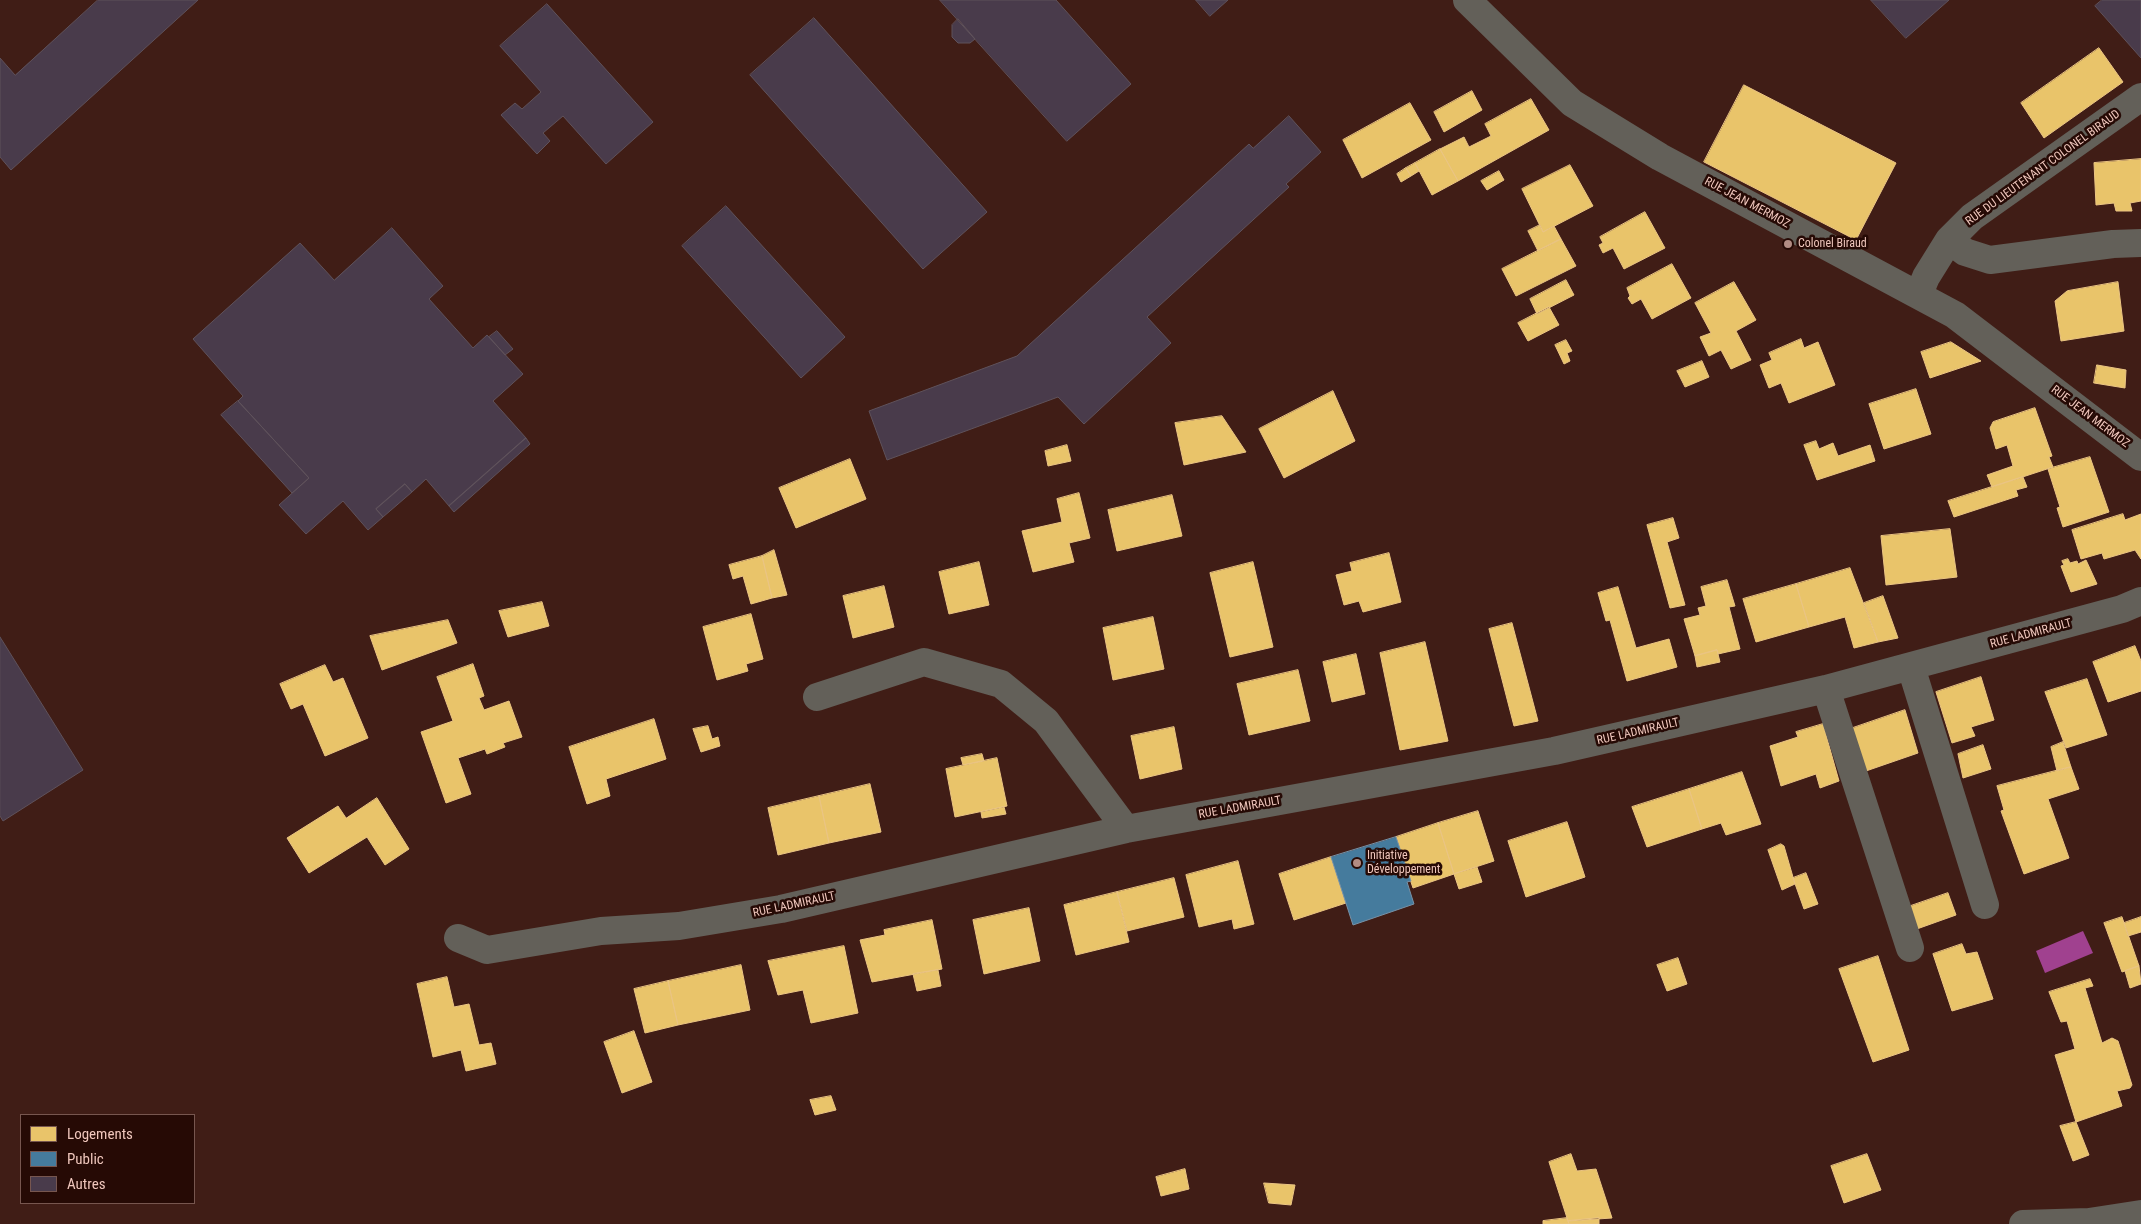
<!DOCTYPE html>
<html>
<head>
<meta charset="utf-8">
<style>
  body { margin:0 }
  #map { position:relative; width:2141px; height:1224px; overflow:hidden; background:#401d16; font-family:"Roboto Condensed",sans-serif }
  canvas { display:block }
  .legend { position:absolute; left:20px; top:1114px; width:175px; height:90px; box-sizing:border-box; background:#260a05; border:1px solid #77564f; margin:0; padding:6px 9px; list-style:none; font-size:15px; color:#f0c7bd }
  .legend li { display:flex; align-items:center; gap:10px; height:25px }
  .legend b { width:25px; border:1px solid #77564f }
</style>
</head>
<body>
<div id="map">
<canvas width="2141" height="1224"></canvas>
<ul class="legend">
<li><b style="height:14px;background:#e9c46a"></b>Logements</li>
<li><b style="height:14px;background:#457b9d"></b>Public</li>
<li><b style="height:14px;background:#493b4b"></b>Autres</li>
</ul>
</div>
<script>
const g = document.querySelector('canvas').getContext('2d');
g.lineJoin = 'round';
function fill(path, color) { g.fillStyle = color; g.fill(path, 'evenodd'); }
function strokePath(path, color, width, dash) { g.strokeStyle = color; g.lineWidth = width; g.lineCap = dash ? 'butt' : 'round'; g.setLineDash(dash || []); g.stroke(path); }
function drawText(font, color, halo, rows, align = 'center') {
  g.font = font + ' "Roboto Condensed",sans-serif'; g.lineWidth = 5; g.setLineDash([]); g.textBaseline = 'middle'; g.strokeStyle = halo; g.fillStyle = color; for (const [text, x, y, turn = 0] of rows) {
    g.save(); g.translate(x, y); g.rotate((+turn || 0) * Math.PI / 180); g.textAlign = isNaN(turn) ? turn : align; if (halo) g.strokeText(text, 0, 0); g.fillText(text, 0, 0); g.restore();
  }
}
fill(new Path2D(`
  M2083 931 2093 953 2045 973 2036 951Z`), '#a0418f');
const homes = new Path2D(`
  M2099 48 2123 82 2044 138 2021 103Z
  M1744 85 1896 163 1856 240 1704 162Z
  M1472 91 1482 110 1444 132 1434 112Z
  M1531 99 1549 130 1458 181 1440 149 1464 137 1469 147 1491 136 1485 124Z
  M1410 103 1431 140 1362 178 1343 140Z
  M1440 149 1458 181 1432 195 1415 163Z
  M2141 159V201L2130 203 2132 211H2116L2114 203 2096 205 2094 163Z
  M1415 163 1419 171 1411 176 1406 168Z
  M1570 165 1593 206 1543 232 1522 189Z
  M1406 168 1411 176 1401 182 1397 174Z
  M1499 171 1504 180 1487 190 1481 181Z
  M1645 212 1665 248 1624 269 1613 248 1603 253 1599 245 1603 243 1600 237Z
  M1540 225 1543 232 1554 226 1561 239 1538 251 1528 231Z
  M1561 239 1576 266 1516 296 1502 269Z
  M1672 264 1691 298 1652 319 1641 299 1632 304 1628 298 1630 296 1627 288Z
  M1566 280 1574 295 1537 314 1530 299Z
  M1734 282 1756 320 1736 331 1751 360 1731 369 1721 350 1709 356 1700 337 1711 333 1695 303Z
  M2118 282 2124 331 2061 341 2055 301 2067 291Z
  M1549 307 1559 325 1528 341 1518 323Z
  M1801 339 1804 348 1818 342 1835 385 1789 403 1781 383 1769 388 1760 365 1772 360 1769 353Z
  M1566 340 1572 351 1567 353 1570 361 1564 364 1555 345Z
  M1951 342 1981 361 1930 378 1921 352Z
  M1702 361 1709 377 1685 387 1677 371Z
  M2097 365 2126 370 2125 388 2094 383Z
  M1916 389 1931 434 1884 449 1869 404Z
  M1333 391 1355 441 1284 478 1259 429Z
  M2035 408 2052 456 2049 457 2053 467 1992 487 1987 475 2013 466 2007 445 1996 449 1990 428 1993 422Z
  M1222 416 1246 452 1184 465 1175 423Z
  M1816 441 1819 449 1833 443 1838 456 1870 445 1875 461 1817 480 1804 445Z
  M1067 445 1071 461 1048 466 1045 451Z
  M2090 457 2109 512 2063 527 2057 508 2060 507 2048 469Z
  M850 459 866 499 796 528 779 488Z
  M2023 477 2027 487 2016 490 2018 496 1954 517 1948 501Z
  M1079 493 1090 538 1069 543 1074 562 1033 572 1022 531 1062 522 1057 499Z
  M1172 495 1182 536 1117 551 1108 510Z
  M2123 514 2125 520 2141 514V559L2135 550 2104 559 2102 553 2081 559 2072 530Z
  M1673 518 1679 538 1667 542 1685 605 1670 608 1647 525Z
  M1950 529 1957 577 1886 585 1881 536Z
  M774 550 787 595 772 598 762 556Z
  M1389 553 1401 602 1363 612 1359 601 1344 605 1336 575 1352 571 1350 563Z
  M762 556 772 598 751 604 743 576 733 579 729 565Z
  M2068 559 2070 563 2077 561 2078 564 2086 560 2097 584 2071 592 2061 566 2064 565 2062 561Z
  M979 562 989 605 949 614 939 572Z
  M1253 562 1273 647 1230 657 1210 573Z
  M1850 568 1878 642 1854 648 1845 617 1809 627 1796 584Z
  M1727 580 1735 606 1729 607 1740 649 1718 654 1717 650 1695 656 1684 619 1700 615 1698 608 1706 606 1701 587Z
  M1796 584 1809 627 1756 642 1743 599Z
  M884 586 894 627 853 638 843 596Z
  M1618 587 1636 648 1669 639 1677 667 1627 681 1610 620 1606 621 1598 593Z
  M1883 596 1898 638 1878 642 1864 603Z
  M542 602 549 626 508 637 499 611Z
  M751 614 763 659 746 664 748 671 717 680 703 627Z
  M1153 617 1164 669 1113 680 1103 628Z
  M448 620 457 643 382 670 370 636Z
  M1512 623 1538 721 1514 726 1489 629Z
  M1425 642 1448 741 1400 750 1380 653Z
  M2135 646 2141 661V691L2108 702 2093 662Z
  M1717 650 1720 662 1697 667 1695 656Z
  M1356 654 1365 694 1332 702 1323 662Z
  M473 664 484 696 479 698 484 710 509 701 522 737 503 743 505 747 487 754 485 749 458 758 471 794 446 803 421 732 453 721 437 677Z
  M325 665 333 682 343 678 368 738 325 756 303 704 291 709 280 684Z
  M1298 670 1310 721 1249 735 1237 684Z
  M1981 677 1994 720 1971 727 1975 736 1952 743 1936 692Z
  M2087 679 2107 735 2066 748 2045 692Z
  M1905 710 1918 753 1863 772 1850 729Z
  M654 719 666 759 606 779 610 796 587 804 569 747Z
  M1823 724 1839 781 1820 788 1816 774 1781 786 1770 746 1798 737 1796 732Z
  M708 726 712 739 718 737 720 746 701 752 693 729Z
  M1174 727 1182 769 1140 779 1131 736Z
  M2063 742 2071 767 2057 771 2051 747Z
  M1983 745 1991 769 1963 778 1958 754Z
  M982 754 984 761 963 765 961 758Z
  M997 758 1007 806 955 817 946 769Z
  M2071 767 2079 789 2048 799 2069 858 2024 874 2001 811 2004 810 1997 786Z
  M1742 772 1761 824 1726 835 1721 823 1702 829 1689 789Z
  M870 784 881 832 829 843 819 796Z
  M1689 789 1702 829 1647 847 1632 807Z
  M819 796 829 843 778 855 768 808Z
  M377 798 409 849 385 865 367 837 309 873 287 838 338 806 346 818Z
  M1004 807 1006 814 982 818 981 812Z
  M1478 811 1494 861 1454 874 1438 823Z
  M1567 822 1585 877 1526 897 1508 841Z
  M1438 823 1454 874 1413 888 1396 837Z
  M1781 844 1784 846 1795 884 1782 890 1768 850Z
  M1331 857 1346 903 1294 920 1279 874Z
  M1238 861 1254 924 1234 929 1232 919 1199 927 1186 875Z
  M1477 867 1482 882 1459 889 1454 874Z
  M1806 873 1818 904 1804 909 1793 878Z
  M1174 878 1184 917 1127 931 1117 892Z
  M1117 892 1129 942 1076 955 1064 905Z
  M1948 893 1956 915 1914 930 1905 908Z
  M1029 908 1040 961 984 974 973 920Z
  M2122 917 2139 966 2122 972 2104 923Z
  M2141 917V932L2128 936 2124 923Z
  M932 920 942 969 872 982 860 940 885 935 884 930Z
  M1962 944 1966 954 1977 952 1993 999 1952 1011 1933 954Z
  M844 946 858 1013 811 1023 803 990 778 995 768 961Z
  M1878 956 1909 1050 1873 1062 1839 969Z
  M1678 958 1687 984 1667 991 1657 965Z
  M741 965 750 1010 678 1025 668 981Z
  M2139 966 2141 984 2130 988 2125 971Z
  M938 970 941 986 917 991 913 974Z
  M447 977 454 1007 469 1004 479 1045 491 1043 496 1064 466 1071 461 1050 433 1057 417 984Z
  M2090 979 2093 986 2085 988 2102 1043 2112 1038 2118 1041 2132 1085 2130 1088 2117 1091 2122 1106 2076 1122 2055 1055 2075 1049 2067 1021 2061 1022 2049 992Z
  M668 981 678 1025 645 1033 634 989Z
  M634 1031 652 1082 622 1093 604 1042Z
  M831 1096 836 1110 815 1115 810 1100Z
  M2076 1122 2089 1155 2073 1161 2060 1126Z
  M1571 1154 1577 1171 1596 1169 1612 1218 1568 1221 1549 1162Z
  M1867 1154 1881 1190 1844 1203 1831 1166Z
  M1185 1169 1189 1189 1161 1196 1156 1177Z
  M1264 1183 1295 1185 1291 1205 1269 1203Z
  M1567 1218 1569 1224H1543V1221Z
  M1599 1218V1224H1569L1568 1221Z`);
fill(homes, '#e9c46a');
strokePath(homes, '#ebc583', 1);
const public = new Path2D(`
  M1396 837 1411 881 1407 882 1414 904 1353 925 1331 857Z`);
fill(public, '#457b9d');
strokePath(public, '#7892a7', 1);
const building = new Path2D(`
  M98 0H198L11 170 0 157V58L15 75Z
  M940 0H1056L1131 84 1067 141Z
  M1196 0H1228L1210 16Z
  M1871 0H1949L1906 38Z
  M2102 0H2141V58L2095 6Z
  M547 4 653 122 606 164 563 116 543 133 550 141 537 154 501 115 515 103 522 109 541 92 500 46Z
  M814 18 987 212 923 269 750 75Z
  M958 19 975 39 970 43H958L952 37V25Z
  M1289 116 1321 152 1286 184 1289 187 1147 317 1171 343 1084 424 1058 397 887 460 869 411 1017 356 1249 144 1253 148Z
  M726 206 845 337 801 378 682 246Z
  M392 228 443 286 429 299 473 348 487 335 523 374 493 401 526 438 449 506 426 479 412 492 405 484 376 509 383 517 368 530 343 501 306 534 279 505 309 478 238 401 243 396 193 339 300 243 334 280Z
  M497 331 513 349 505 355 489 337Z
  M238 401 309 478 292 493 221 415Z
  M526 438 530 444 454 512 449 506Z
  M405 484 412 492 383 517 376 509Z
  M0 637 83 770 3 821 0 816Z`);
fill(building, '#493b4b');
strokePath(building, '#5f525b', 1);
strokePath(new Path2D(`
  M1467 0 1572 103 1660 157 1955 315 2141 457
  M1949 240 1965 252 1990 260 2113 244 2141 243
  M1919 294 1926 277 1949 240 1972 217 2141 97
  M1911 667 1985 905
  M1826 689 1910 948
  M817 697 924 662 1001 684 1046 721 1126 829
  M458 938 487 950 601 931 679 926 781 909 1126 829 1554 751 1826 689 2122 609 2141 601
  M2023 1224 2089 1222 2141 1214`), '#636059', 28);
for (const [x, y, r, color] of [
  [1788,244,5,"#b28c83"],
  [1357,863,5,"#b28c83"]
]) { const dot = new Path2D(); dot.arc(x, y, r, 0, 2 * Math.PI); g.fillStyle = color; g.fill(dot); strokePath(dot, '#260a05', 2); }
drawText('12px', '#f0c7bd', '#260a05', [
  ["RUE DU LIEUTENANT COLONEL BIRAUD",2043,168,-36],
  ["RUE JEAN MERMOZ",1747,203,28],
  ["RUE JEAN MERMOZ",2090,417,37],
  ["RUE LADMIRAULT",2031,634,-15],
  ["RUE LADMIRAULT",1638,732,-13],
  ["RUE LADMIRAULT",1240,808,-10],
  ["RUE LADMIRAULT",794,905,-12]
]);
drawText('12px', '#f0c7bd', '#260a05', [
  ["Colonel Biraud",1798,244],
  ["Initiative",1367,856],
  ["Développement",1367,870]
], 'left');
</script>
</body>
</html>
